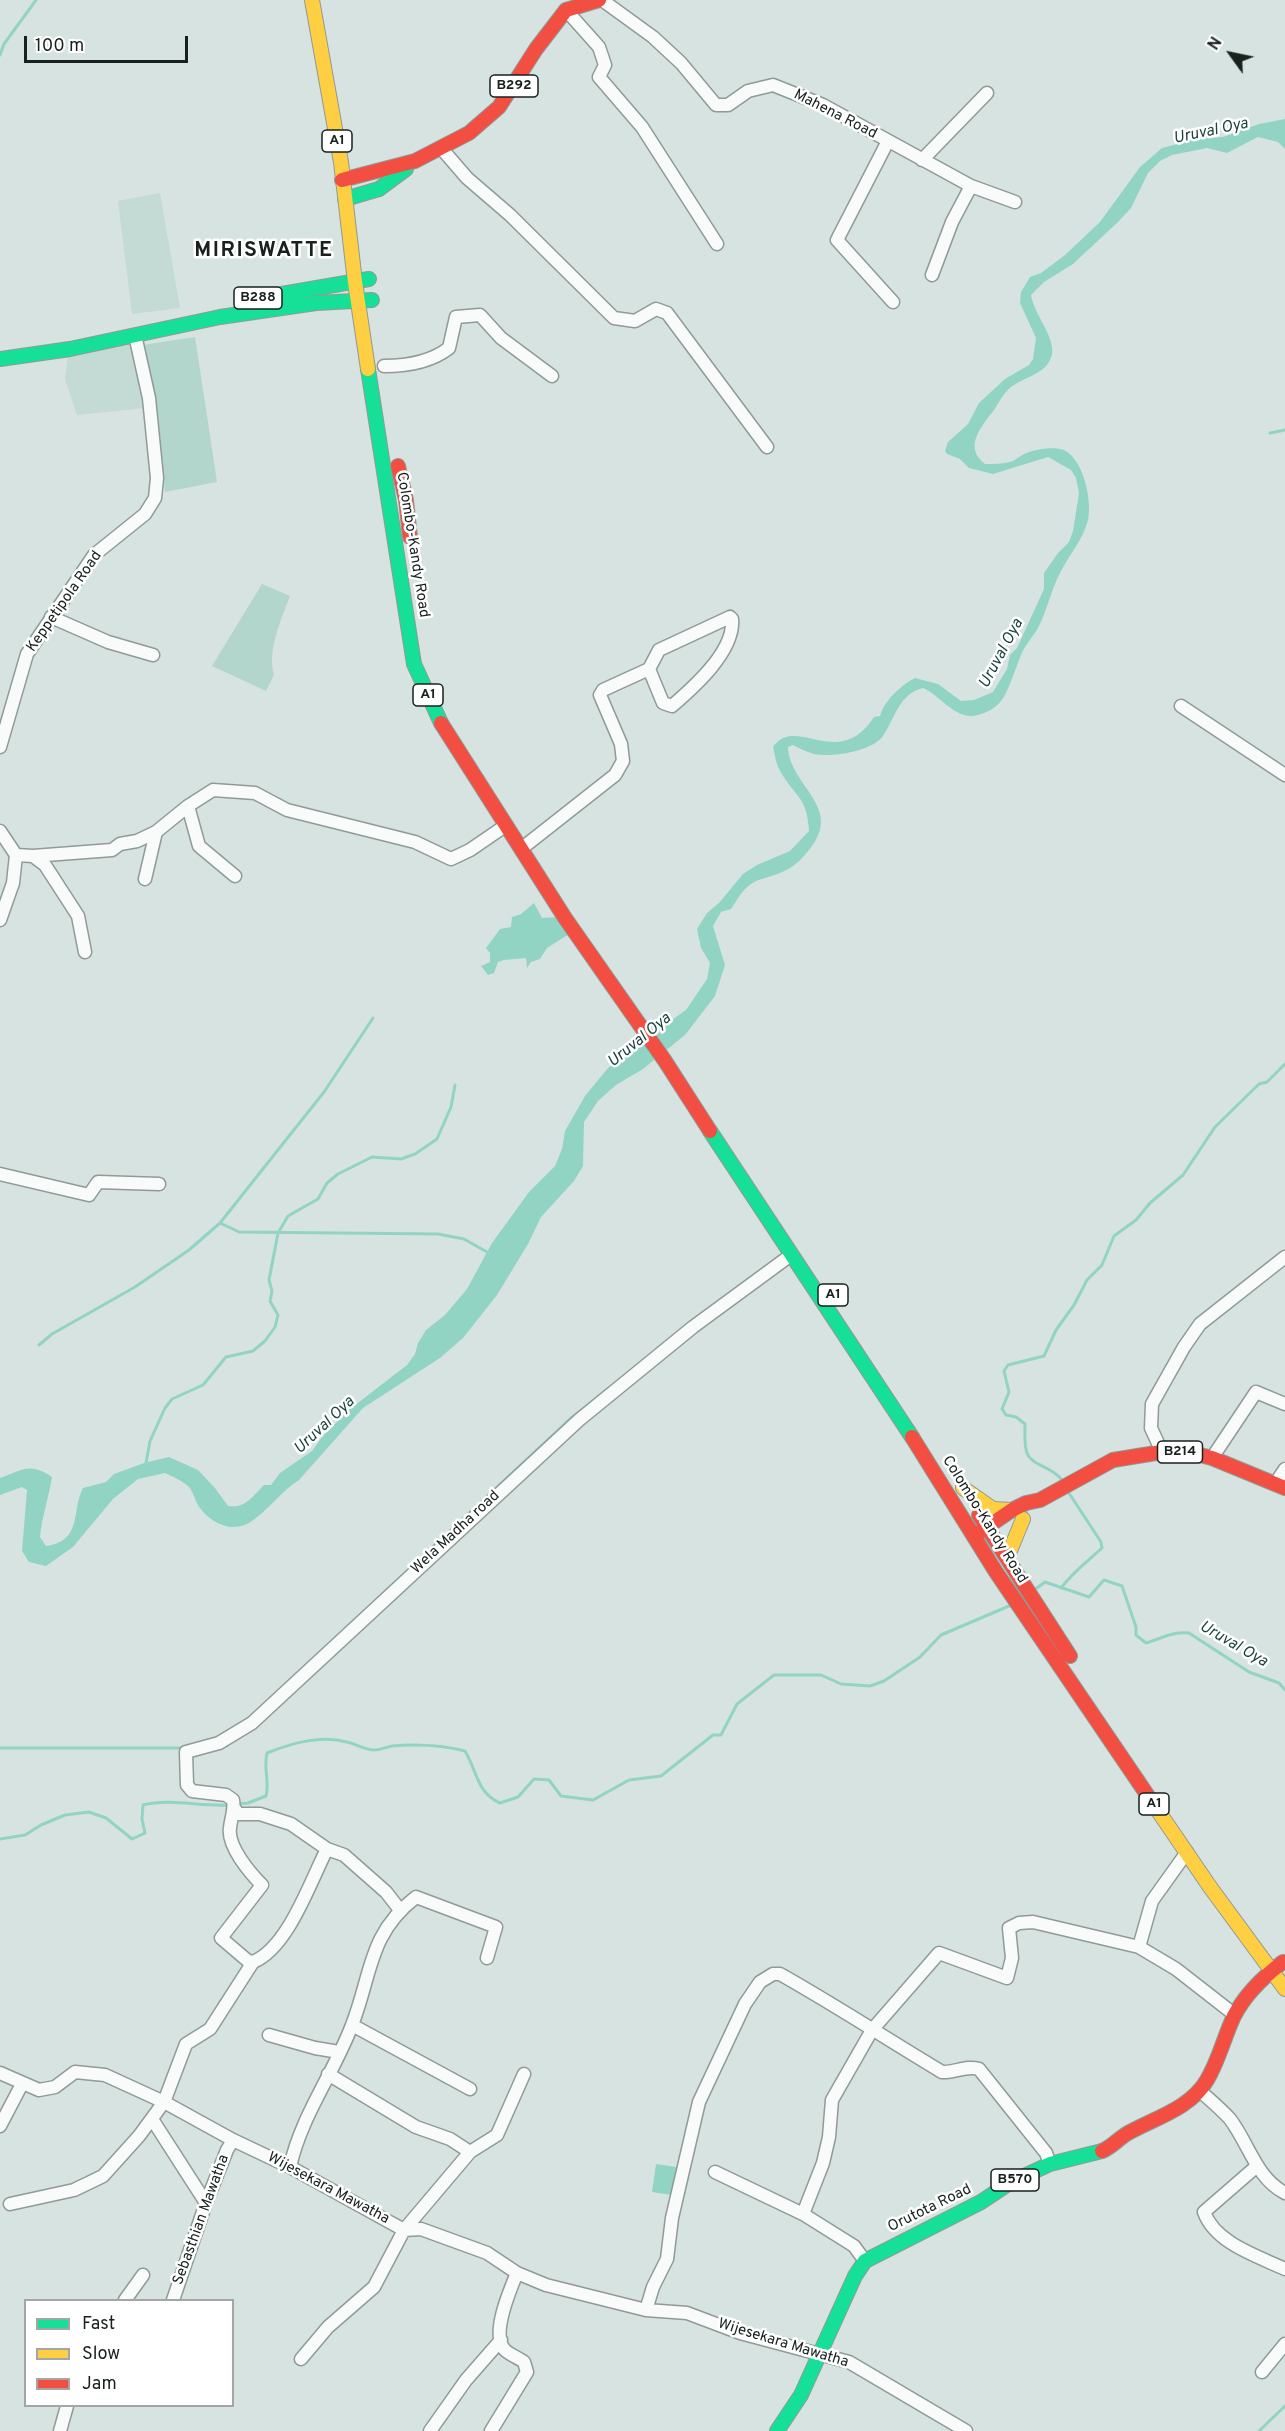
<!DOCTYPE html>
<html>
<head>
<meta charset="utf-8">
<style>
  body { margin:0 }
  #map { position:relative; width:1285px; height:2431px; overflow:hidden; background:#d7e3e0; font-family:Overpass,sans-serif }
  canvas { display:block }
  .legend { position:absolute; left:24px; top:2299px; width:210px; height:108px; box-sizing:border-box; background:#fff; border:2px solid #a3a6a5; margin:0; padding:8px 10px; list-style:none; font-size:18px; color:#18211e }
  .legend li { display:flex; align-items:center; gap:12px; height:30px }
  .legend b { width:30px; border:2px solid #a3a6a5 }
  .north { position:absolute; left:1201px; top:24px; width:60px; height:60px; -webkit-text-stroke:4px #fff; paint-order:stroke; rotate:303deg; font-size:16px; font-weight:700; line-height:24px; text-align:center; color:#18211e }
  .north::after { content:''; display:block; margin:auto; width:21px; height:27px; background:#18211e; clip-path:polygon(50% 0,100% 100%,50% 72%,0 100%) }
  .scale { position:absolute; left:24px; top:36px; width:164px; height:27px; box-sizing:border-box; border:3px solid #18211e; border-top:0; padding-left:8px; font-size:18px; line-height:21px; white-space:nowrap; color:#18211e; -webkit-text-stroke:4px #fff; paint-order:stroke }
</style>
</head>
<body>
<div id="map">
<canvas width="1285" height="2431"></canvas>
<ul class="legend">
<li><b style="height:8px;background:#16e098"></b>Fast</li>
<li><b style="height:8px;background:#ffcf43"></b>Slow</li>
<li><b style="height:8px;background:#f24e42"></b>Jam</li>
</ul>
<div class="north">N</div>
<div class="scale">100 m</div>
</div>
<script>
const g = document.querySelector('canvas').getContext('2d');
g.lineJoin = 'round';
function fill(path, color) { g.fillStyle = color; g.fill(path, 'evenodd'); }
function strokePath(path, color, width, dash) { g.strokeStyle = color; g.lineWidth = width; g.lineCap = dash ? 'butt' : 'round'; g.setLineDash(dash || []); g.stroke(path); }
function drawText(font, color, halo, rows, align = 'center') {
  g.font = font + ' Overpass,sans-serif'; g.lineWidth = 5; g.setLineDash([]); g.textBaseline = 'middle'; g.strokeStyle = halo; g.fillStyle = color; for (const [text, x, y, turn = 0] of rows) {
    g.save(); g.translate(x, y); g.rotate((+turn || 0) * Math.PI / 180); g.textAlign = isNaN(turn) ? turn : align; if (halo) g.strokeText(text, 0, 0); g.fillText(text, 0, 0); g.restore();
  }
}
fill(new Path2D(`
  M160 193 180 308 132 314 118 201Z
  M129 341 145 408 77 415 65 379 68 354Z`), '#c4dad4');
fill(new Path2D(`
  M195 337 217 482 165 492 158 414 143 345Z
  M262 584 290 596C281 620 267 650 274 675L266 691 212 666Z`), '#b2d5cc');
fill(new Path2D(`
  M1285 119V149L1278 142 1258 137 1227 153 1207 148 1172 155 1160 161 1148 173 1131 208 1118 222 1073 264 1044 282 1031 295C1034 314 1055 337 1052 354 1047 377 1020 376 1007 391 1002 396 998 404 994 410 981 427 963 447 985 464 994 464 1004 464 1013 461 1017 459 1020 456 1024 454 1034 449 1054 446 1064 450 1084 460 1092 501 1088 520 1083 540 1069 555 1060 573 1051 590 1047 611 1038 628 1033 637 1025 645 1021 655 1016 667 1008 693 1001 701 996 708 986 713 978 715 955 721 942 696 923 688 899 694 895 718 883 736 873 751 831 758 814 754 807 752 799 748 793 745L788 747C789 786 845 807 809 850 796 866 788 871 768 877 763 879 756 880 751 884 742 890 737 900 731 909L721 912 713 926 725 965 715 996 685 1035 643 1069 616 1085 598 1101 584 1122 583 1166 574 1181 541 1217 528 1244 497 1295 463 1338 440 1358 363 1408 299 1480C280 1492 268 1511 249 1523 231 1533 211 1523 200 1508 195 1502 194 1493 189 1487 183 1481 173 1477 165 1473L138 1479 113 1499 73 1547 46 1566 29 1562 22 1551 27 1490 22 1487 0 1495V1478C23 1470 29 1462 52 1477 49 1497 42 1516 40 1537L46 1546C83 1541 71 1511 83 1488L106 1482 114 1474 144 1463 169 1457 198 1470 215 1488 228 1506C245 1509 253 1496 264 1485H271L280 1473 312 1451 322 1437 350 1409 407 1365 415 1354 418 1343 426 1330 445 1315 467 1289 492 1243 529 1192 555 1166 562 1149 565 1131 585 1096 608 1068 623 1054 686 1010 707 979 710 963 701 948 697 929 707 913 719 903 743 874 757 865 790 851 809 831C807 796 795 797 780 771 776 764 775 755 773 747 796 714 838 772 874 717L880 716C884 701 901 685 915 678L938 684 961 701 974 700 993 692 1007 669 1010 655 1017 648 1044 589V573L1058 553 1069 542 1073 531 1079 493 1076 478 1071 470 1048 457 993 474 969 468 960 459 947 454 945 451 948 442 968 424 979 403 1005 379 1029 365 1033 359 1036 338 1020 303 1021 292 1030 277 1041 273 1065 255 1100 222 1140 167 1162 148 1196 139 1223 137 1259 124Z
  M534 903 542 918 559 917 569 934 547 948 540 959 531 962 527 968 526 958 504 960 498 962 494 973 488 975 481 966 490 962V953L486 948 500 929 511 927 512 917 521 914Z
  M656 2164 676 2167 672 2195 652 2192Z`), '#92d4c4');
strokePath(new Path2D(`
  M0 55 4 44 36 0
  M1270 433 1285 430
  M220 1223 239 1232 438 1234 464 1239 487 1252
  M39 1345 52 1334 135 1287 189 1250 220 1223 324 1092 373 1018
  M146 1463 150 1441 165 1408 172 1399 203 1385 226 1357 253 1351 265 1341 275 1327 278 1315 270 1301 272 1291 269 1280 278 1233 288 1216 318 1199 327 1183 338 1174 372 1157 401 1159 415 1154 437 1139 451 1107 455 1085
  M1061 1479C1053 1467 1032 1466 1027 1453 1024 1445 1025 1433 1025 1424L1016 1417 1006 1415 1002 1409 1009 1392 1004 1371 1008 1365 1044 1356 1056 1330 1074 1305 1087 1280 1102 1265 1114 1236 1136 1220 1150 1203 1183 1175 1215 1127 1259 1084 1267 1082 1285 1064
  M1037 1588 1045 1582 1089 1597 1104 1580 1122 1586 1136 1627V1635L1146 1643C1160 1639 1174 1631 1189 1633L1249 1672 1279 1683 1285 1690
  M1061 1588C1073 1572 1088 1561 1102 1548L1101 1542 1069 1493
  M376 1600 570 1419 609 1388
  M0 1748H184
  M236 1804 248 1803 266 1796C270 1780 263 1771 267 1753 292 1743 320 1735 347 1742 356 1744 365 1750 374 1750 380 1750 386 1747 392 1746 416 1744 442 1745 465 1751 477 1771 477 1793 500 1803L518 1797 534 1779 549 1780 561 1796 593 1800 629 1780 661 1776 713 1735H721L737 1704 774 1675H821L841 1684 870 1686 884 1681 920 1657 941 1635 1009 1606
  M0 1839 25 1835 41 1825 65 1815 89 1812 106 1818 132 1839 145 1833 142 1819 143 1805C172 1798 200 1807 229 1805
  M1259 2431 1285 2406`), '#92d4c4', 3);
const street = new Path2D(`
  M602 0 653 37 681 63 716 105H728L748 91 773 85 823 105 971 186 952 222 932 275
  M566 10 599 47 605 65 599 77 642 127 717 244
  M888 141 837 240 893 302
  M442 149 467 178 510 215 614 318 635 321 656 309 667 313 767 447
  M922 160 987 93
  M971 186 1015 202
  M384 366C407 366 431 362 449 348L456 317 480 315 501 338 552 376
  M51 617 108 642 153 655
  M1181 706 1285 775
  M0 747 27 654 94 555 145 514 155 498 157 478 149 398 135 335
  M188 806 199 846 235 876
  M0 831 16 855 13 883 0 920
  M521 849 615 775 623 761 621 744 600 695 603 690 649 669 659 650 730 617 732 619C735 651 694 687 672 706L663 703 649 669
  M16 855 33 856 45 865 78 916 85 952
  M33 856 112 850 120 844 137 841 156 832 188 806 213 790 255 793 287 810 415 842 451 859 470 850 505 826
  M145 879 156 832
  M0 1174 89 1195 98 1182 159 1184
  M1162 1452 1151 1428 1152 1404 1184 1347 1200 1324 1285 1257
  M1212 1458 1256 1392 1285 1404
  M1275 1484 1285 1469
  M235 1809 238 1814H260L291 1824 327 1849 344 1855 386 1892 400 1910
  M1139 1947 1152 1901 1187 1852
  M253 1962 248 1961 221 1938 262 1885C250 1873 227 1846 230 1828 231 1817 235 1811 233 1800L226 1795 192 1791 187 1785 186 1752 219 1743 252 1723 579 1420 693 1327 791 1255
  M352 2025 470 2089
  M269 2035 315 2048 339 2052
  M0 2073 39 2090 55 2087 75 2072 105 2075 164 2102 233 2140 290 2167 404 2230 421 2229 487 2253 517 2273 546 2285 646 2310 687 2313 740 2333 849 2362 966 2431
  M328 2074 416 2127 450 2139 470 2152
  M1199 2090C1209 2099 1221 2109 1230 2119 1249 2144 1256 2178 1285 2193
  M152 2119 206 2203
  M0 2126 22 2084
  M1257 2166 1204 2212C1215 2243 1257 2256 1285 2269
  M290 2167C301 2116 334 2073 352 2025 372 1974 368 1934 416 1897L496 1927 487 1958
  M715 2172 803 2214 854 2246 865 2261
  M10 2204 74 2190 103 2176 139 2136 164 2102 186 2044 210 2029 253 1962C288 1948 310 1882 327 1849
  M803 2214 823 2163 829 2137 832 2100 872 2030 939 1953 1007 1978 1012 1958 1009 1928 1019 1923 1033 1922 1139 1947 1176 1969 1235 2015
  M125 2300 143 2275
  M173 2300 206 2203 227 2150 233 2140
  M646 2310 653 2287 667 2259 672 2218 699 2102 745 2004 760 1982 773 1974H780C835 2005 887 2039 942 2072 955 2073 966 2065 979 2069L1046 2153 1050 2164
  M301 2359 328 2327 374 2287 404 2230 470 2152 497 2135 524 2074
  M1262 2372 1285 2344
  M60 2431 67 2406
  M430 2431 466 2380 501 2340
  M491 2431 527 2372 524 2362C519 2358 508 2354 504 2349 491 2333 510 2290 517 2273`);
const fast = new Path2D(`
  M345 199 379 189 406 169
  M276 295 369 279
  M0 359 70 349 220 317 316 303 372 300
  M368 369 414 664 441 723
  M710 1131 912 1437
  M777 2431 801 2395 855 2276 865 2261 981 2202 1011 2182 1050 2164 1102 2151`);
const slow = new Path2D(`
  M312 0 341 162 355 282 368 369
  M963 1488 993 1509 1012 1510
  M1007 1558 1023 1519
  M1150 1799 1210 1887 1285 1989`);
const jam = new Path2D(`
  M342 180 415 161 469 133 499 107 536 49 566 10 599 0
  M398 466 406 500 410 537
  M441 723 565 918 665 1061 710 1131
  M912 1437 996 1572 1150 1799
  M979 1515 1070 1656
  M974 1536 1012 1510 1026 1503 1040 1500 1113 1460 1162 1452H1188L1212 1458 1285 1488
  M1102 2151C1112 2147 1119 2138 1128 2133 1155 2118 1191 2108 1207 2080 1219 2060 1224 2037 1234 2016 1246 1993 1263 1977 1283 1962`);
strokePath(street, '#909a97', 15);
strokePath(fast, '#909a97', 16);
strokePath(slow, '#909a97', 16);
strokePath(jam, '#909a97', 16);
strokePath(street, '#f9fbfa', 12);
strokePath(fast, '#16e098', 14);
strokePath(slow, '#ffcf43', 14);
strokePath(jam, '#f24e42', 14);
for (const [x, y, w] of [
  [514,86,48],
  [337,141,30],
  [258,298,48],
  [428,695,30],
  [833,1295,30],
  [1180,1452,45],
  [1154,1804,30],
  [1015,2180,48]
]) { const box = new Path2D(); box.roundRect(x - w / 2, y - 11, w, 22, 4.5); g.fillStyle = '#fff'; g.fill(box); strokePath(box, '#18211e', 1.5); }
drawText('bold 14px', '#18211e', null, [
  ["B292",514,86],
  ["A1",337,141],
  ["B288",258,298],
  ["A1",428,695],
  ["A1",833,1295],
  ["B214",1180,1452],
  ["A1",1154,1804],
  ["B570",1015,2180]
]);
drawText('15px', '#18211e', '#fff', [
  ["Mahena Road",835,115,27],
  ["Colombo-Kandy Road",412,545,81],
  ["Keppetipola Road",65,602,-55],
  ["Colombo-Kandy Road",984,1520,58],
  ["Wela Madha road",456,1533,-43],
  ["Wijesekara Mawatha",328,2189,28],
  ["Orutota Road",930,2209,-26],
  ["Sebasthian Mawatha",202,2220,-70],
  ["Wijesekara Mawatha",783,2344,17]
]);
drawText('italic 16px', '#1b443b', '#fff', [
  ["Uruval Oya",1211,132,-12],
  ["Uruval Oya",1002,654,-62],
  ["Uruval Oya",640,1041,-39],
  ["Uruval Oya",325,1426,-43],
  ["Uruval Oya",1233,1645,30]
]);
g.letterSpacing = '1.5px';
drawText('bold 21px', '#18211e', '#fff', [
  ["MIRISWATTE",264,252]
]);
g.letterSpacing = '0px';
</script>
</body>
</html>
